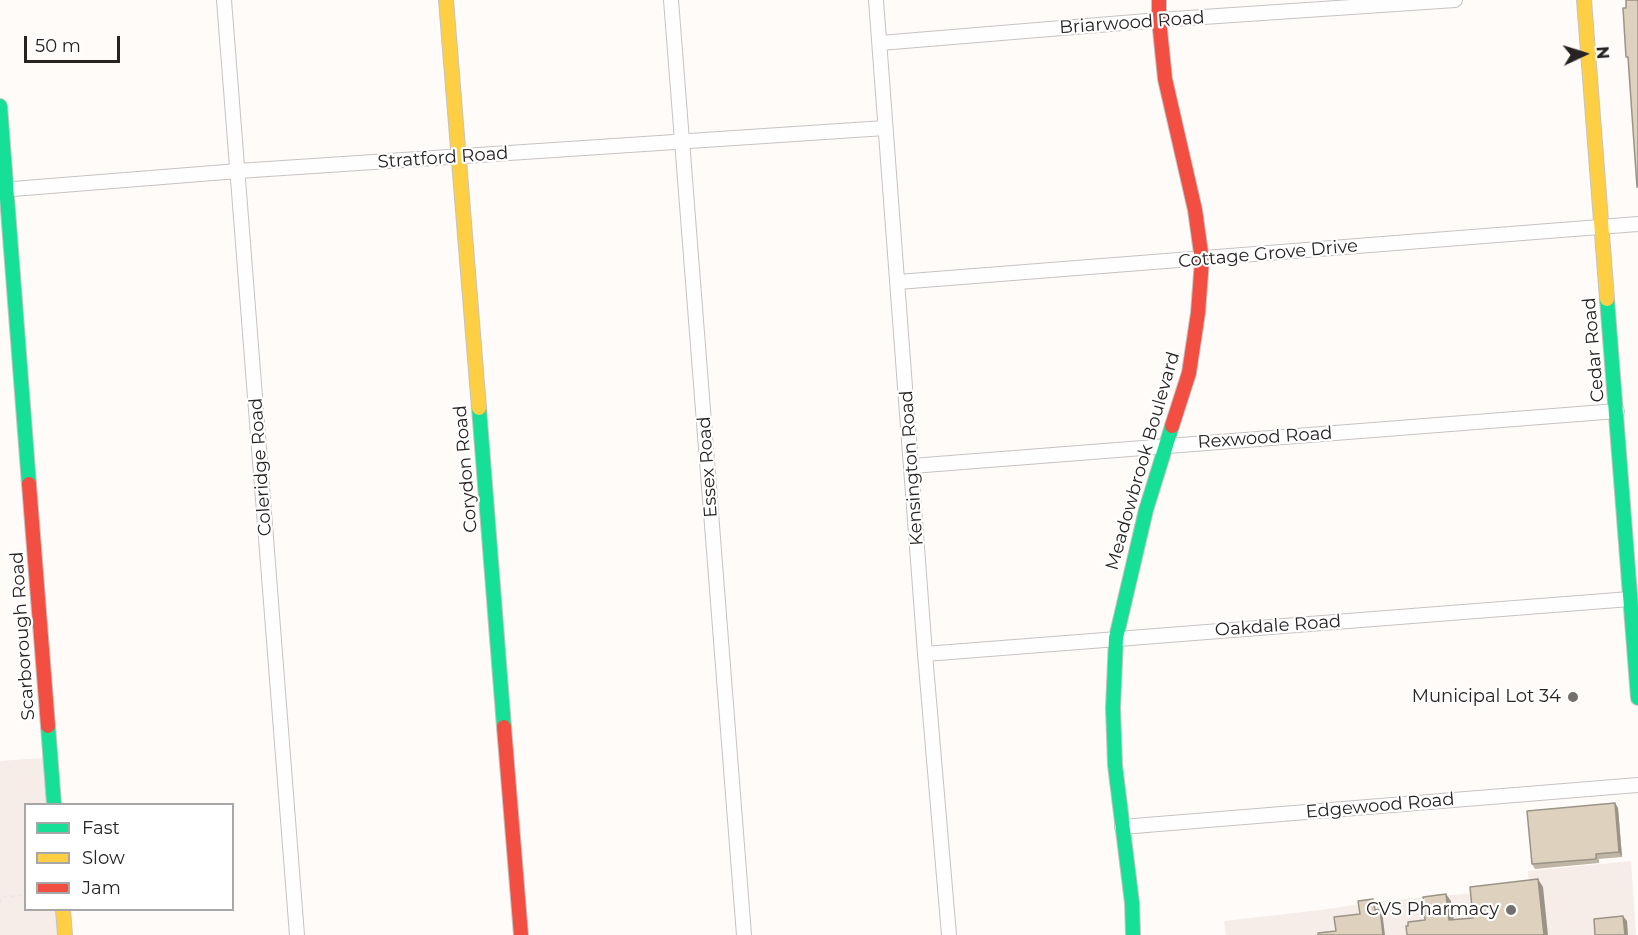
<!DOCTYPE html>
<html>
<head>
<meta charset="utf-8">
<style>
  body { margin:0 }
  #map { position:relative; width:1638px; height:935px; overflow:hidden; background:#fefbf9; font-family:Montserrat,sans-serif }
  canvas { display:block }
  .legend { position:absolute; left:24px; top:803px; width:210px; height:108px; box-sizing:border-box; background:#fff; border:2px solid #a8a7a7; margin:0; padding:8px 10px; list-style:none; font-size:18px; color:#262322 }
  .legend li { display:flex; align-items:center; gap:12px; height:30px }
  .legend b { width:30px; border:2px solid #a8a7a7 }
  .north { position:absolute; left:1554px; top:24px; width:60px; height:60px; -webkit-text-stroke:4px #fff; paint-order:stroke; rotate:86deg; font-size:16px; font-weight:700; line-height:24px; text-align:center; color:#262322 }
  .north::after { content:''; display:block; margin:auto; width:21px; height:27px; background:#262322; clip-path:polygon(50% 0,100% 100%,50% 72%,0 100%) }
  .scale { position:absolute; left:24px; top:36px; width:96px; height:27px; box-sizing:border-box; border:3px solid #262322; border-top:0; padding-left:8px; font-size:18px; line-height:21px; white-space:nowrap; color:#262322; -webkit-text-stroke:4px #fff; paint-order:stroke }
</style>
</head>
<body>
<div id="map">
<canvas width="1638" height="935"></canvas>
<ul class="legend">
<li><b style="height:8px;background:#16e098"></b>Fast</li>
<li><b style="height:8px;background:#ffcf43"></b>Slow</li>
<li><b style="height:8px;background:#f24e42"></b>Jam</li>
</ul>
<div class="north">N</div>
<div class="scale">50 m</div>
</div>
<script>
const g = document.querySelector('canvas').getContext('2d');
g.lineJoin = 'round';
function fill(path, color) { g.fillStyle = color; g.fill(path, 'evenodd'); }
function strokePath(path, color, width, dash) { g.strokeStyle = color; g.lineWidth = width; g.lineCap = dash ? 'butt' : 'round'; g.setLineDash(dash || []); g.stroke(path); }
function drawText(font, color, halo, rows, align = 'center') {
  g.font = font + ' Montserrat,sans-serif'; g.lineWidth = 4.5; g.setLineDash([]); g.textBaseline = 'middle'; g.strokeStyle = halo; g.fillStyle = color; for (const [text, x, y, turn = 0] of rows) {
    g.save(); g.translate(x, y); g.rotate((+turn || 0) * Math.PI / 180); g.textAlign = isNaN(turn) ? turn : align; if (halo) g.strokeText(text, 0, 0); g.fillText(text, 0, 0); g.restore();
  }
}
fill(new Path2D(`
  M43 758 47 804H26V910H55L57 935H0V761Z
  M1631 861 1636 935H1226L1224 921 1321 910 1381 901 1475 893 1529 886 1528 871Z`), '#f6ece8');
const street = new Path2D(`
  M224 0 297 935
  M671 0 744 935
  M876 0 925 654 949 935
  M880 43 1159 20 1455 0
  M0 190 238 171 885 128
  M898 282 1638 224
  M912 466 1617 411
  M925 654 1630 599
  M1122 827 1638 785`);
const fast = new Path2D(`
  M0 106 29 484
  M1607 299 1638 698
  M479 408 504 727
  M48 726 54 804
  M1133 935 1132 903 1115 765 1113 708 1116 638 1146 510 1172 426`);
const slow = new Path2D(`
  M446 0 479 408
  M1584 0 1607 299
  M63 910 65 935`);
const jam = new Path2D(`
  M1159 0V20L1165 79 1195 210 1202 260 1198 313 1189 373 1172 426
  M29 484 48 726
  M504 727 521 935`);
strokePath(street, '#c6c3c2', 16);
strokePath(fast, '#c6c3c2', 16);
strokePath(slow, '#c6c3c2', 16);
strokePath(jam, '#c6c3c2', 16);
strokePath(new Path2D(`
  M0 902 2 897 26 895`), '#e8e7e7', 2, [3, 4.5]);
strokePath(street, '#fffefe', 14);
strokePath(fast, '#16e098', 14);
strokePath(slow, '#ffcf43', 14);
strokePath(jam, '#f24e42', 14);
fill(new Path2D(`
  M1615 803 1618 808 1622 857 1599 859V863L1535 869 1532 864Z`), '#bfb5a4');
fill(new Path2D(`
  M1615 803 1618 808 1622 857 1619 852Z
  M1538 879 1543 887 1548 935H1544Z
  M1446 894 1451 901 1455 928 1449 920Z
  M1380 909 1382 911 1385 935H1383Z
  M1623 916 1627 921 1628 935H1625Z`), '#9b9386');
const building = new Path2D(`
  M1626 0H1638V187H1637L1628 57H1626L1623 8H1626Z
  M1615 803 1619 852 1596 854V859L1532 864 1527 811Z
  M1538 879 1544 935H1407L1406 926H1408V922L1425 920 1423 897 1446 894 1449 920 1473 918 1470 887Z
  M1373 899 1375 910 1380 909 1383 935H1318V933L1336 931 1334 917 1360 914 1358 901Z
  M1623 916 1625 935H1595L1594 919Z`);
fill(building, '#ded2bf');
strokePath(building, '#9b9386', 1.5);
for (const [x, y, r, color] of [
  [1573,697,6,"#726f6d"],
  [1511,910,6,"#726f6d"]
]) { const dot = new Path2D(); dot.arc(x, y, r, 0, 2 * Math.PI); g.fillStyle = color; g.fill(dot); strokePath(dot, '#fff', 2); }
drawText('18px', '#262322', '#fff', [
  ["Briarwood Road",1132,23,-4],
  ["Stratford Road",443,158,-4],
  ["Cottage Grove Drive",1268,254,-5],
  ["Cedar Road",1594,350,-95],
  ["Rexwood Road",1265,438,-4],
  ["Meadowbrook Boulevard",1143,461,-74],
  ["Coleridge Road",261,467,-94],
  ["Essex Road",708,467,-94],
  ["Kensington Road",912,468,-94],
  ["Corydon Road",466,469,-95],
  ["Oakdale Road",1278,626,-4],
  ["Scarborough Road",23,636,-94],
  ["Edgewood Road",1380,806,-5]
]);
drawText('18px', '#262322', '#fff', [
  ["Municipal Lot 34",1561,697],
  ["CVS Pharmacy",1499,910]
], 'right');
</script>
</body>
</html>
